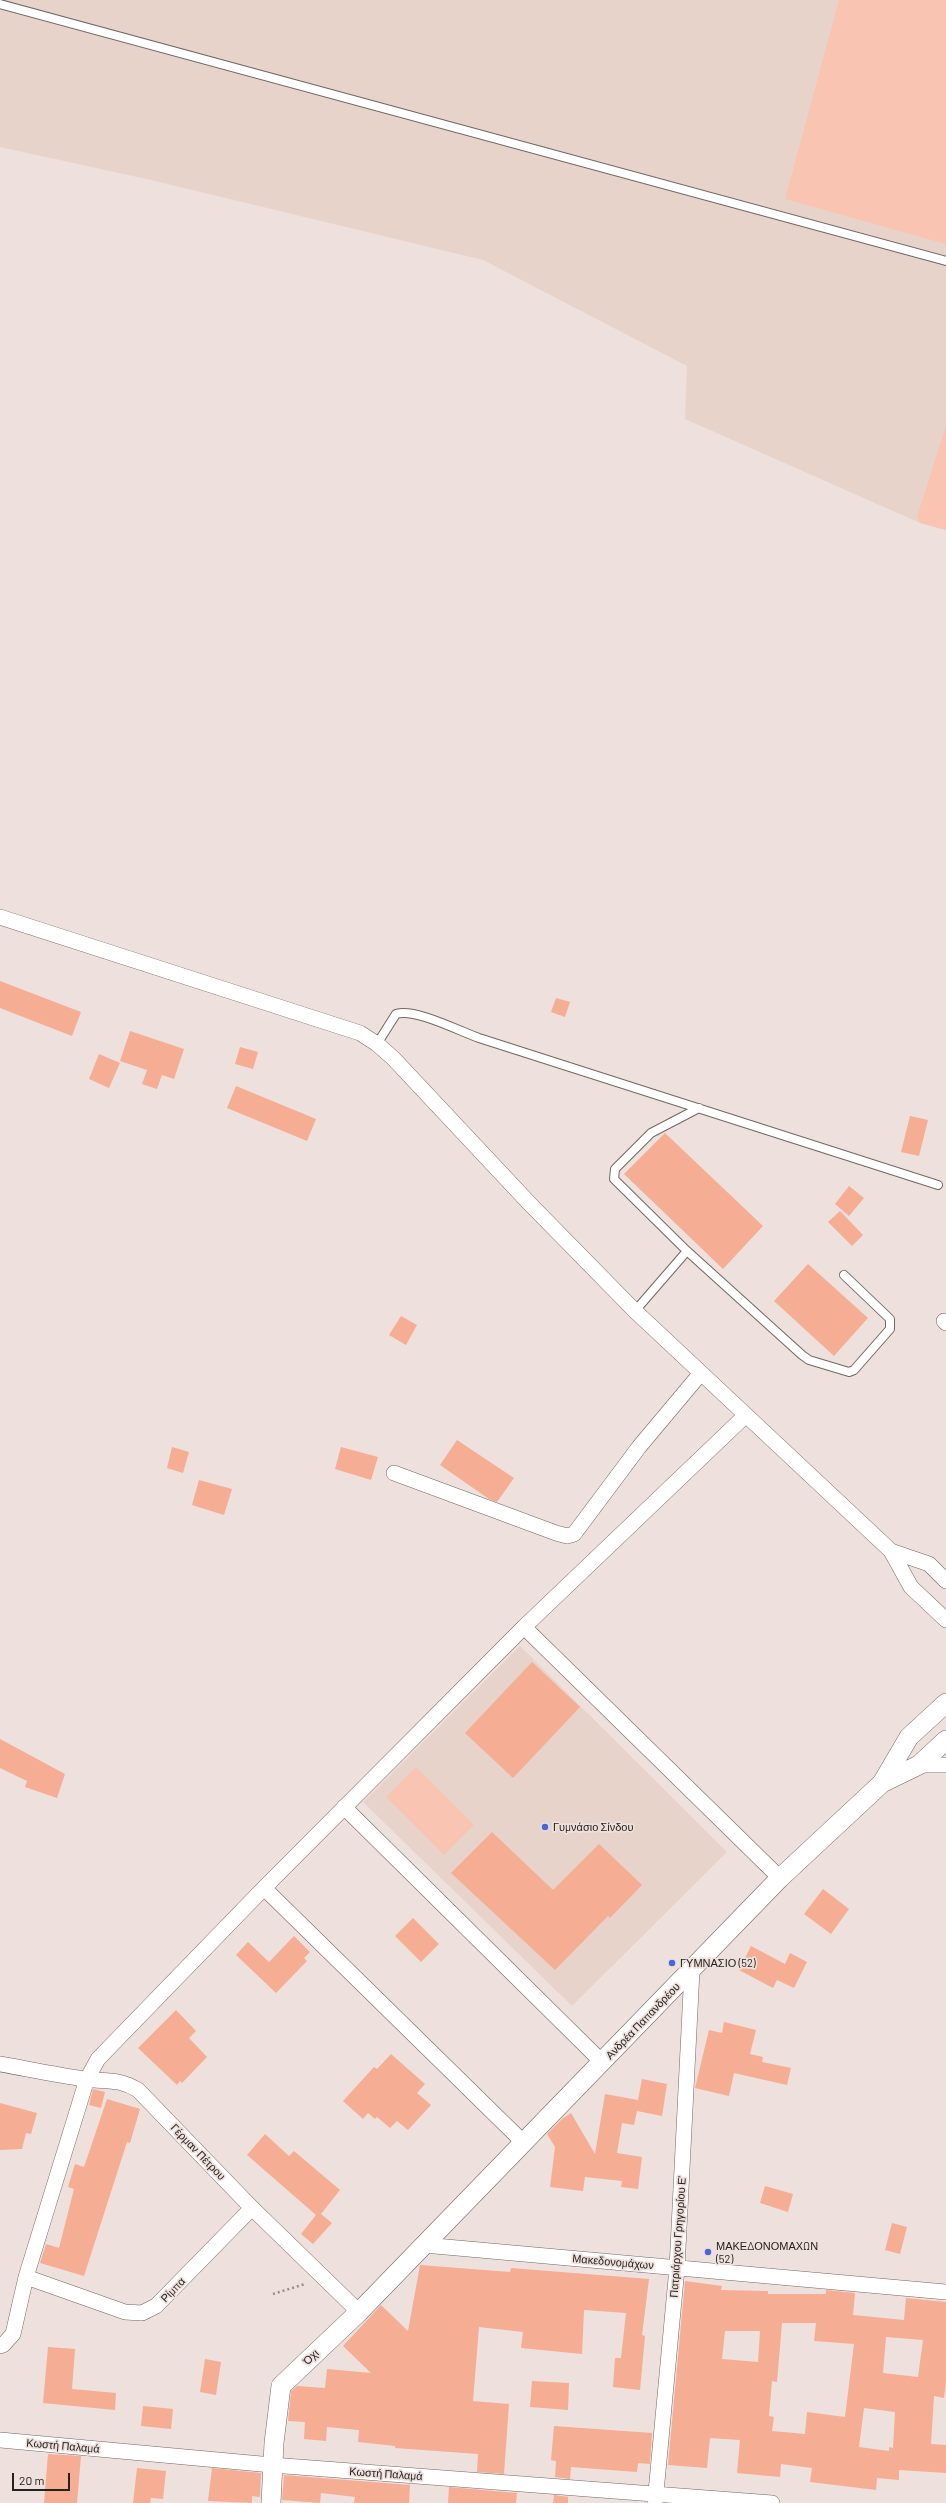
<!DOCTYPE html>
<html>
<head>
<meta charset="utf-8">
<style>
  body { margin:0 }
  #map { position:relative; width:946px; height:2503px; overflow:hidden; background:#eee0dc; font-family:Barlow,sans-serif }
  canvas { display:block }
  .scale { position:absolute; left:12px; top:2473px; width:58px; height:18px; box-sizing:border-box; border:2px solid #25211f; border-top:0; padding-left:5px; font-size:12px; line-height:14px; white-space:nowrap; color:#25211f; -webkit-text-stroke:3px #eee0dc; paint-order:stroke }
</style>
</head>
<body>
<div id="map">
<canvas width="946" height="2503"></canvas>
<div class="scale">20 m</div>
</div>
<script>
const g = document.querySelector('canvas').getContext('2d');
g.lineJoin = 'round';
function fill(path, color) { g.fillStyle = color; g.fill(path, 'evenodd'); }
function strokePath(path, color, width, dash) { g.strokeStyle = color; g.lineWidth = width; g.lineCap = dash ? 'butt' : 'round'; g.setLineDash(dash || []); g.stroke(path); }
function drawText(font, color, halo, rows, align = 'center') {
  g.font = font + ' Barlow,sans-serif'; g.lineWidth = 3.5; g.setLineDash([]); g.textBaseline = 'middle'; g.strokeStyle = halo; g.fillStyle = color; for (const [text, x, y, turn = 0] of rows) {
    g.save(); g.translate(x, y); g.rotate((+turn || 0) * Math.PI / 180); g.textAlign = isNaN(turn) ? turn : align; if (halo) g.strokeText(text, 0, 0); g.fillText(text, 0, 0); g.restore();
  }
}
fill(new Path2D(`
  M0 0H946V530L920 523 685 419 687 366 483 260 151 180 0 147Z
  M520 1646 727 1852 572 2006 363 1802Z`), '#e8d3cb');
fill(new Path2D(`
  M839 0H946V244L785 199Z
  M946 426V530L920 523 917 517Z
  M416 1767 474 1825 444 1855 386 1797Z`), '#f9c4b1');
fill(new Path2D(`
  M0 981 81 1012 72 1036 0 1008Z
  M556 998 570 1002 565 1017 551 1012Z
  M130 1031 184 1049 174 1079 162 1075 157 1089 142 1084 147 1070 120 1061Z
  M240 1047 258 1052 253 1069 235 1064Z
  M99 1054 120 1063 109 1088 89 1079Z
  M236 1086 316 1119 307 1141 227 1108Z
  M910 1116 928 1120 919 1156 901 1152Z
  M665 1133 763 1226 723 1269 624 1174Z
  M849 1186 864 1198 849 1216 835 1204Z
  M840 1211 863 1235 852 1246 828 1222Z
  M808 1264 868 1318 834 1356 774 1301Z
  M401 1316 417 1325 406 1345 389 1335Z
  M457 1440 514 1478 497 1502 489 1499 440 1465Z
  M172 1447 189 1452 183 1473 167 1468Z
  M341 1447 378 1457 371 1480 335 1469Z
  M199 1480 232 1489 224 1515 192 1505Z
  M532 1662 580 1707 513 1778 465 1733Z
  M0 1739 65 1774 57 1798 25 1787 27 1781 0 1768Z
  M492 1832 553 1890 599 1844 642 1885 610 1918 608 1916 555 1970 451 1873Z
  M823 1889 849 1909 831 1934 804 1914Z
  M413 1918 439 1944 421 1962 395 1936Z
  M294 1936 310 1952 304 1958 307 1961 276 1993 236 1955 248 1942 269 1962Z
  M751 1946 785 1964 790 1953 807 1962 794 1988 777 1980 773 1988 739 1970Z
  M176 2010 196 2031 189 2038 207 2057 182 2083 180 2081 177 2085 138 2048Z
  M724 2022 756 2030 750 2054 763 2057 762 2062 791 2068 787 2085 734 2073 729 2096 695 2088 709 2030 722 2033Z
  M391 2054 425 2084 417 2093 431 2105 408 2130 397 2121 390 2128 377 2117 375 2119 368 2113 363 2119 343 2101 374 2067 377 2069Z
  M642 2079 667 2084 662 2116 637 2111 634 2125 622 2123 617 2153 642 2157 638 2189 621 2187 622 2181 585 2177 583 2191 550 2187 555 2147 547 2134 562 2119 571 2113 595 2154 605 2094 638 2100Z
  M93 2089 105 2092 101 2108 89 2105Z
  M107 2099 140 2109 130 2143 127 2142 84 2276 40 2263 46 2244 59 2248 74 2189 68 2187 75 2164 84 2167Z
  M0 2103 37 2113 31 2134 26 2133 22 2149 0 2150Z
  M265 2134 289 2156 294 2151 340 2190 321 2214 332 2223 313 2244 301 2234 316 2215 247 2155Z
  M765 2186 793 2194 788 2212 760 2203Z
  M892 2223 907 2227 900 2254 885 2250Z
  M420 2265 510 2272 511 2268 649 2279 642 2335 645 2336 640 2390 613 2387 615 2358H621L626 2313 584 2310 582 2354 521 2348 523 2332 479 2327 473 2401 509 2404 504 2474 477 2472 478 2454 395 2448V2446L358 2442 359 2430 327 2427 326 2441 304 2439 305 2422 288 2421 291 2391 297 2386 325 2388 327 2369 371 2373 343 2346 381 2305 408 2331Z
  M685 2281 722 2286 721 2290 768 2291V2294H826V2290L855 2293 853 2315 904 2320 906 2298 946 2302V2382L944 2398 934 2396 931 2444 946 2445V2473L899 2470V2480L877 2478 876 2490 810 2482 812 2468 781 2464 780 2477 737 2473 740 2440 710 2438 707 2468 668 2465ZM782 2323H816L814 2341 854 2344 845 2417 807 2412 805 2434 772 2431 774 2417 769 2416 772 2381 777 2382ZM725 2331H760L758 2362 722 2359ZM886 2337 923 2340 918 2377 883 2373ZM864 2408 895 2412 893 2448 889 2447V2451L859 2447Z
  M48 2347 75 2349 72 2389 116 2393 115 2410 43 2403Z
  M205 2359 221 2362 216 2395 200 2392Z
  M532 2381 569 2383 568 2410 530 2407Z
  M143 2406 173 2409 171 2429 141 2426Z
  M554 2426 652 2433 650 2464 638 2463 637 2472 571 2467 570 2479 555 2477 556 2461 551 2460Z
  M48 2454 81 2456 77 2503H44Z
  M137 2468 166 2471 163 2499 151 2498 150 2503H133Z
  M212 2468 261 2473 260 2497 252 2496V2503L208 2501Z
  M284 2475 410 2485 409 2503H354L355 2497 321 2493 320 2503 282 2500Z
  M449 2487 517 2493 516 2503H448Z
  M554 2495 568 2497V2503H553Z`), '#f5ad94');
const service = new Path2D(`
  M0 4 946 261
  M377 1044 396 1014C415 1008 459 1031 479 1038L938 1185
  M687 1251 802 1355 809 1360 849 1372 854 1370 890 1329V1319L844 1275
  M635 1311 687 1251 614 1179 615 1169 651 1133 699 1108`);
const minor = new Path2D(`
  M0 917 360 1033 377 1044 393 1058 529 1203 635 1311 891 1551 911 1587 946 1620
  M944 1321 946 1323
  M394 1473 556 1533 567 1536 574 1534 639 1447 701 1373
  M891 1551 929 1564 946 1581
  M524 1627 780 1878
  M919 1765H946
  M344 1807 602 2062
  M264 1888 524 2143
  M0 2064C28 2069 57 2075 85 2079 107 2082 118 2078 138 2090L252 2208 359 2312
  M424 2245 946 2292
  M26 2277 125 2312 142 2313 156 2306 252 2208
  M0 2346 3 2345 13 2334 26 2277 87 2079 98 2059 264 1888 524 1627 745 1416
  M0 2440 272 2465 772 2503
  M655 2503 677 2268 692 1970`);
const tertiary = new Path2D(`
  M882 1783 909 1737 946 1703
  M271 2503 274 2443 281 2386 359 2312 780 1878 882 1783 919 1765 946 1740`);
strokePath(service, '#726763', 10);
strokePath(minor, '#726763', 16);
strokePath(tertiary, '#726763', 20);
strokePath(new Path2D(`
  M273 2294 305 2284`), '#978d8a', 2.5, [2, 3]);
strokePath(service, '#fff', 8);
strokePath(minor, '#fff', 15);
strokePath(tertiary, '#fff', 19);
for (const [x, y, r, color] of [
  [545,1827,4,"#4967da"],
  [672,1963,4,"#4967da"],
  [708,2252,4,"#4967da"]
]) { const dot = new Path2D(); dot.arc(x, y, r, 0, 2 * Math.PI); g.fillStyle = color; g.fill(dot); strokePath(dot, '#eee0dc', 1.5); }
drawText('11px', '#25211f', '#eee0dc', [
  ["Γυμνάσιο Σίνδου",553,1827],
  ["ΓΥΜΝΑΣΙΟ (52)",680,1963],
  ["ΜΑΚΕΔΟΝΟΜΑΧΩΝ",716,2246],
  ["(52)",716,2259]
], 'left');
drawText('11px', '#25211f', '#eee0dc', [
  ["Ανδρέα Παπανδρέου",643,2021,-46],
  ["Γέρμαν Πέτρου",198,2152,46],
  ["Πατριάρχου Γρηγορίου Ε'",678,2237,-86],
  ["Μακεδονομάχων",613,2262,5],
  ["Ρίμπα",173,2290,-46],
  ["Όχι",311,2357,-43],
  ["Κωστή Παλαμά",63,2446,5],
  ["Κωστή Παλαμά",386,2474,4]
]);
</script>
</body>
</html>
